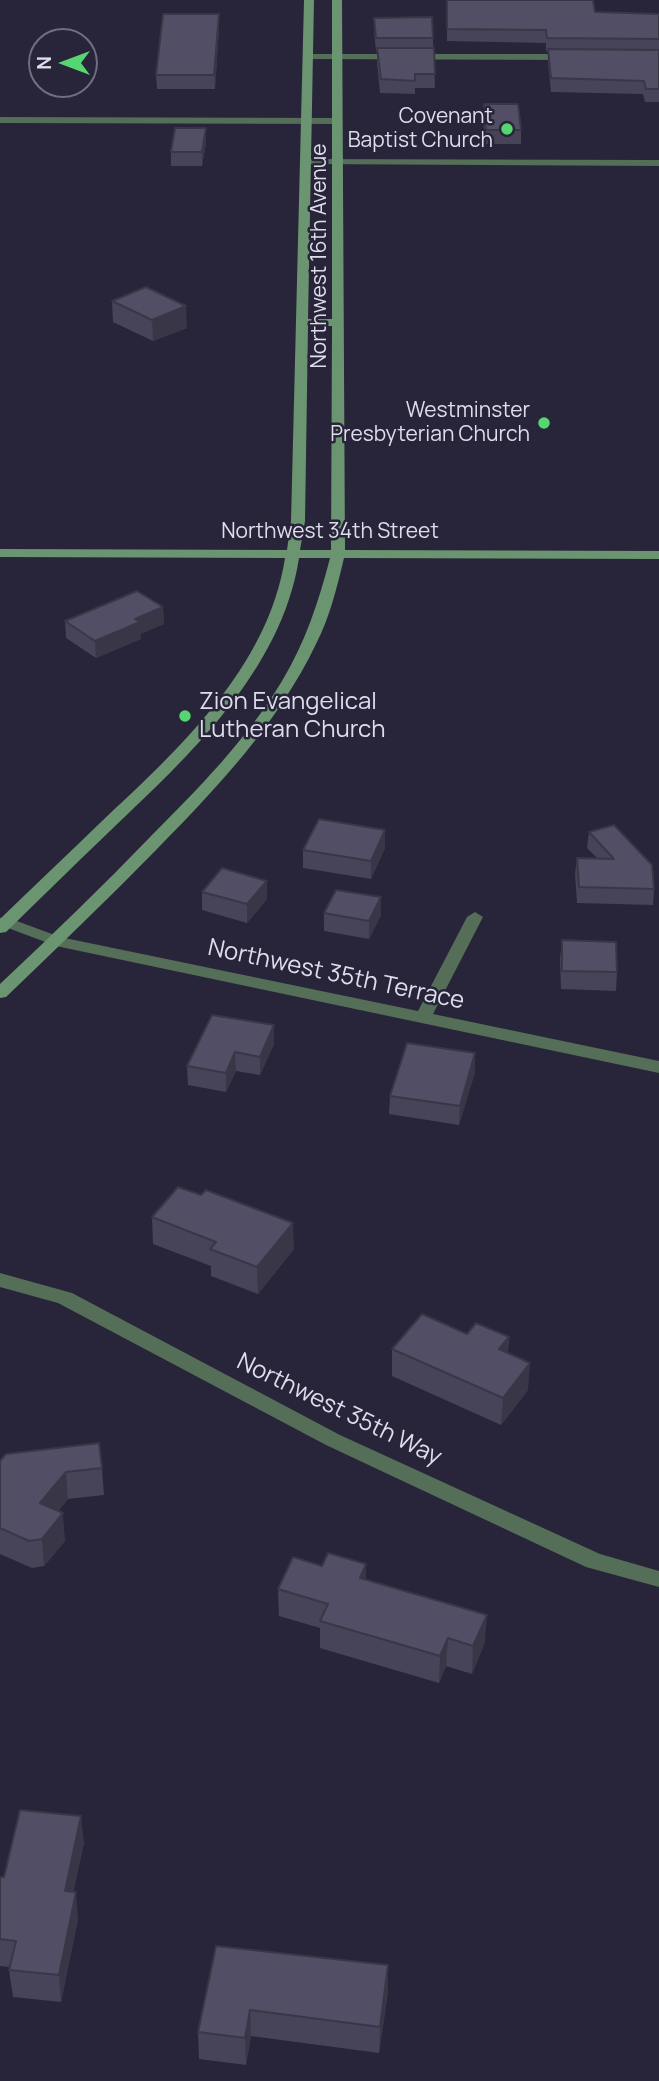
<!DOCTYPE html>
<html>
<head>
<meta charset="utf-8">
<style>
  body { margin:0 }
  #map { position:relative; width:659px; height:2081px; overflow:hidden; background:#282439; font-family:Manrope,sans-serif }
  canvas { display:block }
  .north { position:absolute; left:28px; top:28px; width:70px; height:70px; box-sizing:border-box; background:#282439; border:2px solid #716e80; border-radius:50%; rotate:270deg; font-size:19px; font-weight:700; line-height:28px; text-align:center; color:#deddeb }
  .north::after { content:''; display:block; margin:auto; width:24px; height:32px; background:#56d671; clip-path:polygon(50% 0,100% 100%,50% 72%,0 100%) }
</style>
</head>
<body>
<div id="map">
<canvas width="659" height="2081"></canvas>
<div class="north">N</div>
</div>
<script>
const g = document.querySelector('canvas').getContext('2d');
g.lineJoin = 'round';
function fill(path, color) { g.fillStyle = color; g.fill(path, 'evenodd'); }
function strokePath(path, color, width, dash) { g.strokeStyle = color; g.lineWidth = width; g.lineCap = dash ? 'butt' : 'round'; g.setLineDash(dash || []); g.stroke(path); }
function drawText(font, color, halo, rows, align = 'center') {
  g.font = font + ' Manrope,sans-serif'; g.lineWidth = 5; g.setLineDash([]); g.textBaseline = 'middle'; g.strokeStyle = halo; g.fillStyle = color; for (const [text, x, y, turn = 0] of rows) {
    g.save(); g.translate(x, y); g.rotate((+turn || 0) * Math.PI / 180); g.textAlign = isNaN(turn) ? turn : align; if (halo) g.strokeText(text, 0, 0); g.fillText(text, 0, 0); g.restore();
  }
}
fill(new Path2D(`
  M308 54H572L577 57 572 60 304 59V55Z
  M0 117 338 118 343 121 338 124 0 123Z
  M301 159 659 160V166L305 164 300 161Z
  M475 912 483 917 433 1014 659 1061V1073L56 946 0 925V918L6 917 60 937 418 1011 467 917Z
  M0 1273 72 1293 340 1435 600 1554 659 1571V1587L586 1567 326 1445 58 1303 0 1287Z`), '#546e57');
fill(new Path2D(`
  M304 0H314L308 319H332V0H342L345 550 659 551V559L344 558C337 587 330 617 316 644 278 723 219 786 158 848 108 899 57 948 6 997L0 998V984C52 935 103 886 152 835 199 788 247 739 282 681 305 643 319 601 330 558H299C282 670 188 757 110 831 75 864 41 898 6 932L0 933V919C33 887 67 855 100 823 177 751 268 668 285 558L0 557V549L287 550 291 521ZM308 326H332L331 550H300L305 521Z`), '#6b9570');
fill(new Path2D(`
  M447 0 595 12 659 14V102H645L643 94 551 92 548 62V51H546V43L447 41Z
  M374 18 433 38 435 88H415V94L380 93 377 62V51H376L374 31Z
  M219 28 215 89H157L156 75Z
  M484 104 521 130V144H485L483 118Z
  M206 143 202 166H171V152Z
  M112 301 187 328 153 341 113 322Z
  M163 607 164 624 140 634 141 639 96 658 66 638 65 621Z
  M589 832 654 889 653 905 577 903 575 874 577 858 598 859 587 848Z
  M385 848 371 879 303 868V850Z
  M202 892 267 899 247 923 202 910Z
  M381 897V915L369 939 324 931V913Z
  M562 940 617 972 616 991 561 989 560 959Z
  M212 1015 274 1044 260 1075 236 1071 226 1092 188 1085 187 1066Z
  M475 1072 459 1125 389 1114 390 1096Z
  M152 1217 294 1249 258 1294 211 1276V1266L153 1244Z
  M467 1334 509 1337 508 1353 528 1390 501 1425 392 1376V1349Z
  M0 1461 102 1468 104 1495 68 1499 58 1511 65 1541 44 1566 32 1568 0 1554Z
  M366 1564V1580L485 1642 472 1674 446 1666 439 1683 320 1648V1628L279 1616 278 1589 322 1566Z
  M84 1843 73 1892 78 1919 61 2002 13 1997 9 1970 10 1967 0 1966V1877H4Z
  M216 1946 388 1992 379 2053 251 2036 246 2065 199 2059 198 2032Z`), '#474358');
fill(new Path2D(`
  M219 14V28L215 89 214 75Z
  M206 128V143L202 166V152Z
  M186 306 187 328 153 341 152 320Z
  M163 607 164 624 140 634 141 639 96 658 95 641 135 619Z
  M385 830V848L371 879V861Z
  M267 881V899L247 923V904Z
  M381 897V915L369 939V921Z
  M274 1025V1044L260 1075V1057Z
  M235 1052 236 1071 226 1092V1073Z
  M475 1053V1072L459 1125 460 1106Z
  M293 1223 294 1249 258 1294 257 1267Z
  M509 1337 507 1364 499 1349Z
  M530 1363 528 1390 501 1425 503 1398Z
  M66 1472 68 1499 43 1531 40 1503Z
  M63 1513 65 1541 44 1566 42 1539Z
  M366 1564V1591L360 1578Z
  M487 1615 485 1642 472 1674 473 1646Z
  M448 1638 446 1666 439 1683 440 1656Z
  M81 1816 84 1843 68 1918 65 1891Z
  M76 1892 78 1919 61 2002 59 1975Z
  M388 1965V1992L379 2053 380 2027Z
  M250 2010 251 2036 246 2065 245 2038Z`), '#393747');
const building = new Path2D(`
  M447 0H593L595 12 659 14V39L547 38 546 30 447 29Z
  M163 14H219L214 75H156Z
  M432 17 433 38H376L374 18Z
  M377 48H434L435 74H415V81L381 79Z
  M548 49 659 50V89H646L644 81 551 78Z
  M484 104H518L521 130H486Z
  M175 128H206L202 152H171Z
  M146 287 186 306 152 320 112 301Z
  M137 591 163 607 135 619 140 622 95 641 65 621Z
  M319 819 385 830 371 861 303 850Z
  M614 825 652 865 654 889 579 887 577 858 614 859 589 832Z
  M222 868 267 881 247 904 202 892Z
  M336 890 381 897 369 921 324 913Z
  M562 940 616 942 617 972 562 971Z
  M212 1015 274 1025 260 1057 235 1052 226 1073 187 1066Z
  M407 1043 475 1053 460 1106 390 1096Z
  M178 1187 201 1195 206 1190 293 1223 257 1267 210 1249 216 1242 152 1217Z
  M422 1314 467 1334 476 1323 509 1337 499 1349 530 1363 503 1398 392 1349Z
  M99 1443 102 1468 66 1472 40 1503 63 1513 42 1539 29 1541 0 1528V1461L6 1454Z
  M328 1553 366 1564 360 1578 487 1615 473 1646 448 1638 440 1656 320 1621 328 1604 278 1589 293 1557 322 1566Z
  M20 1810 81 1816 65 1891 76 1892 59 1975 9 1970 16 1941 0 1939V1877H4Z
  M216 1946 388 1965 380 2027 250 2010 245 2038 198 2032Z`);
fill(building, '#524e66');
strokePath(building, '#393747', 2);
for (const [x, y, r, color] of [
  [507,129,7,"#56d671"],
  [544,423,7,"#56d671"],
  [185,716,7,"#56d671"]
]) { const dot = new Path2D(); dot.arc(x, y, r, 0, 2 * Math.PI); g.fillStyle = color; g.fill(dot); strokePath(dot, '#282439', 2.5); }
drawText('21px', '#deddeb', '#282439', [
  ["Covenant",493,117],
  ["Baptist Church",493,141],
  ["Westminster",530,411],
  ["Presbyterian Church",530,435]
], 'right');
drawText('21px', '#deddeb', '#282439', [
  ["Northwest 16th Avenue",320,256,-90],
  ["Northwest 34th Street",330,532]
]);
drawText('24px', '#deddeb', '#282439', [
  ["Zion Evangelical",199,702],
  ["Lutheran Church",199,730]
], 'left');
drawText('24px', '#deddeb', '#282439', [
  ["Northwest 35th Terrace",336,975,12],
  ["Northwest 35th Way",339,1410,26]
]);
</script>
</body>
</html>
